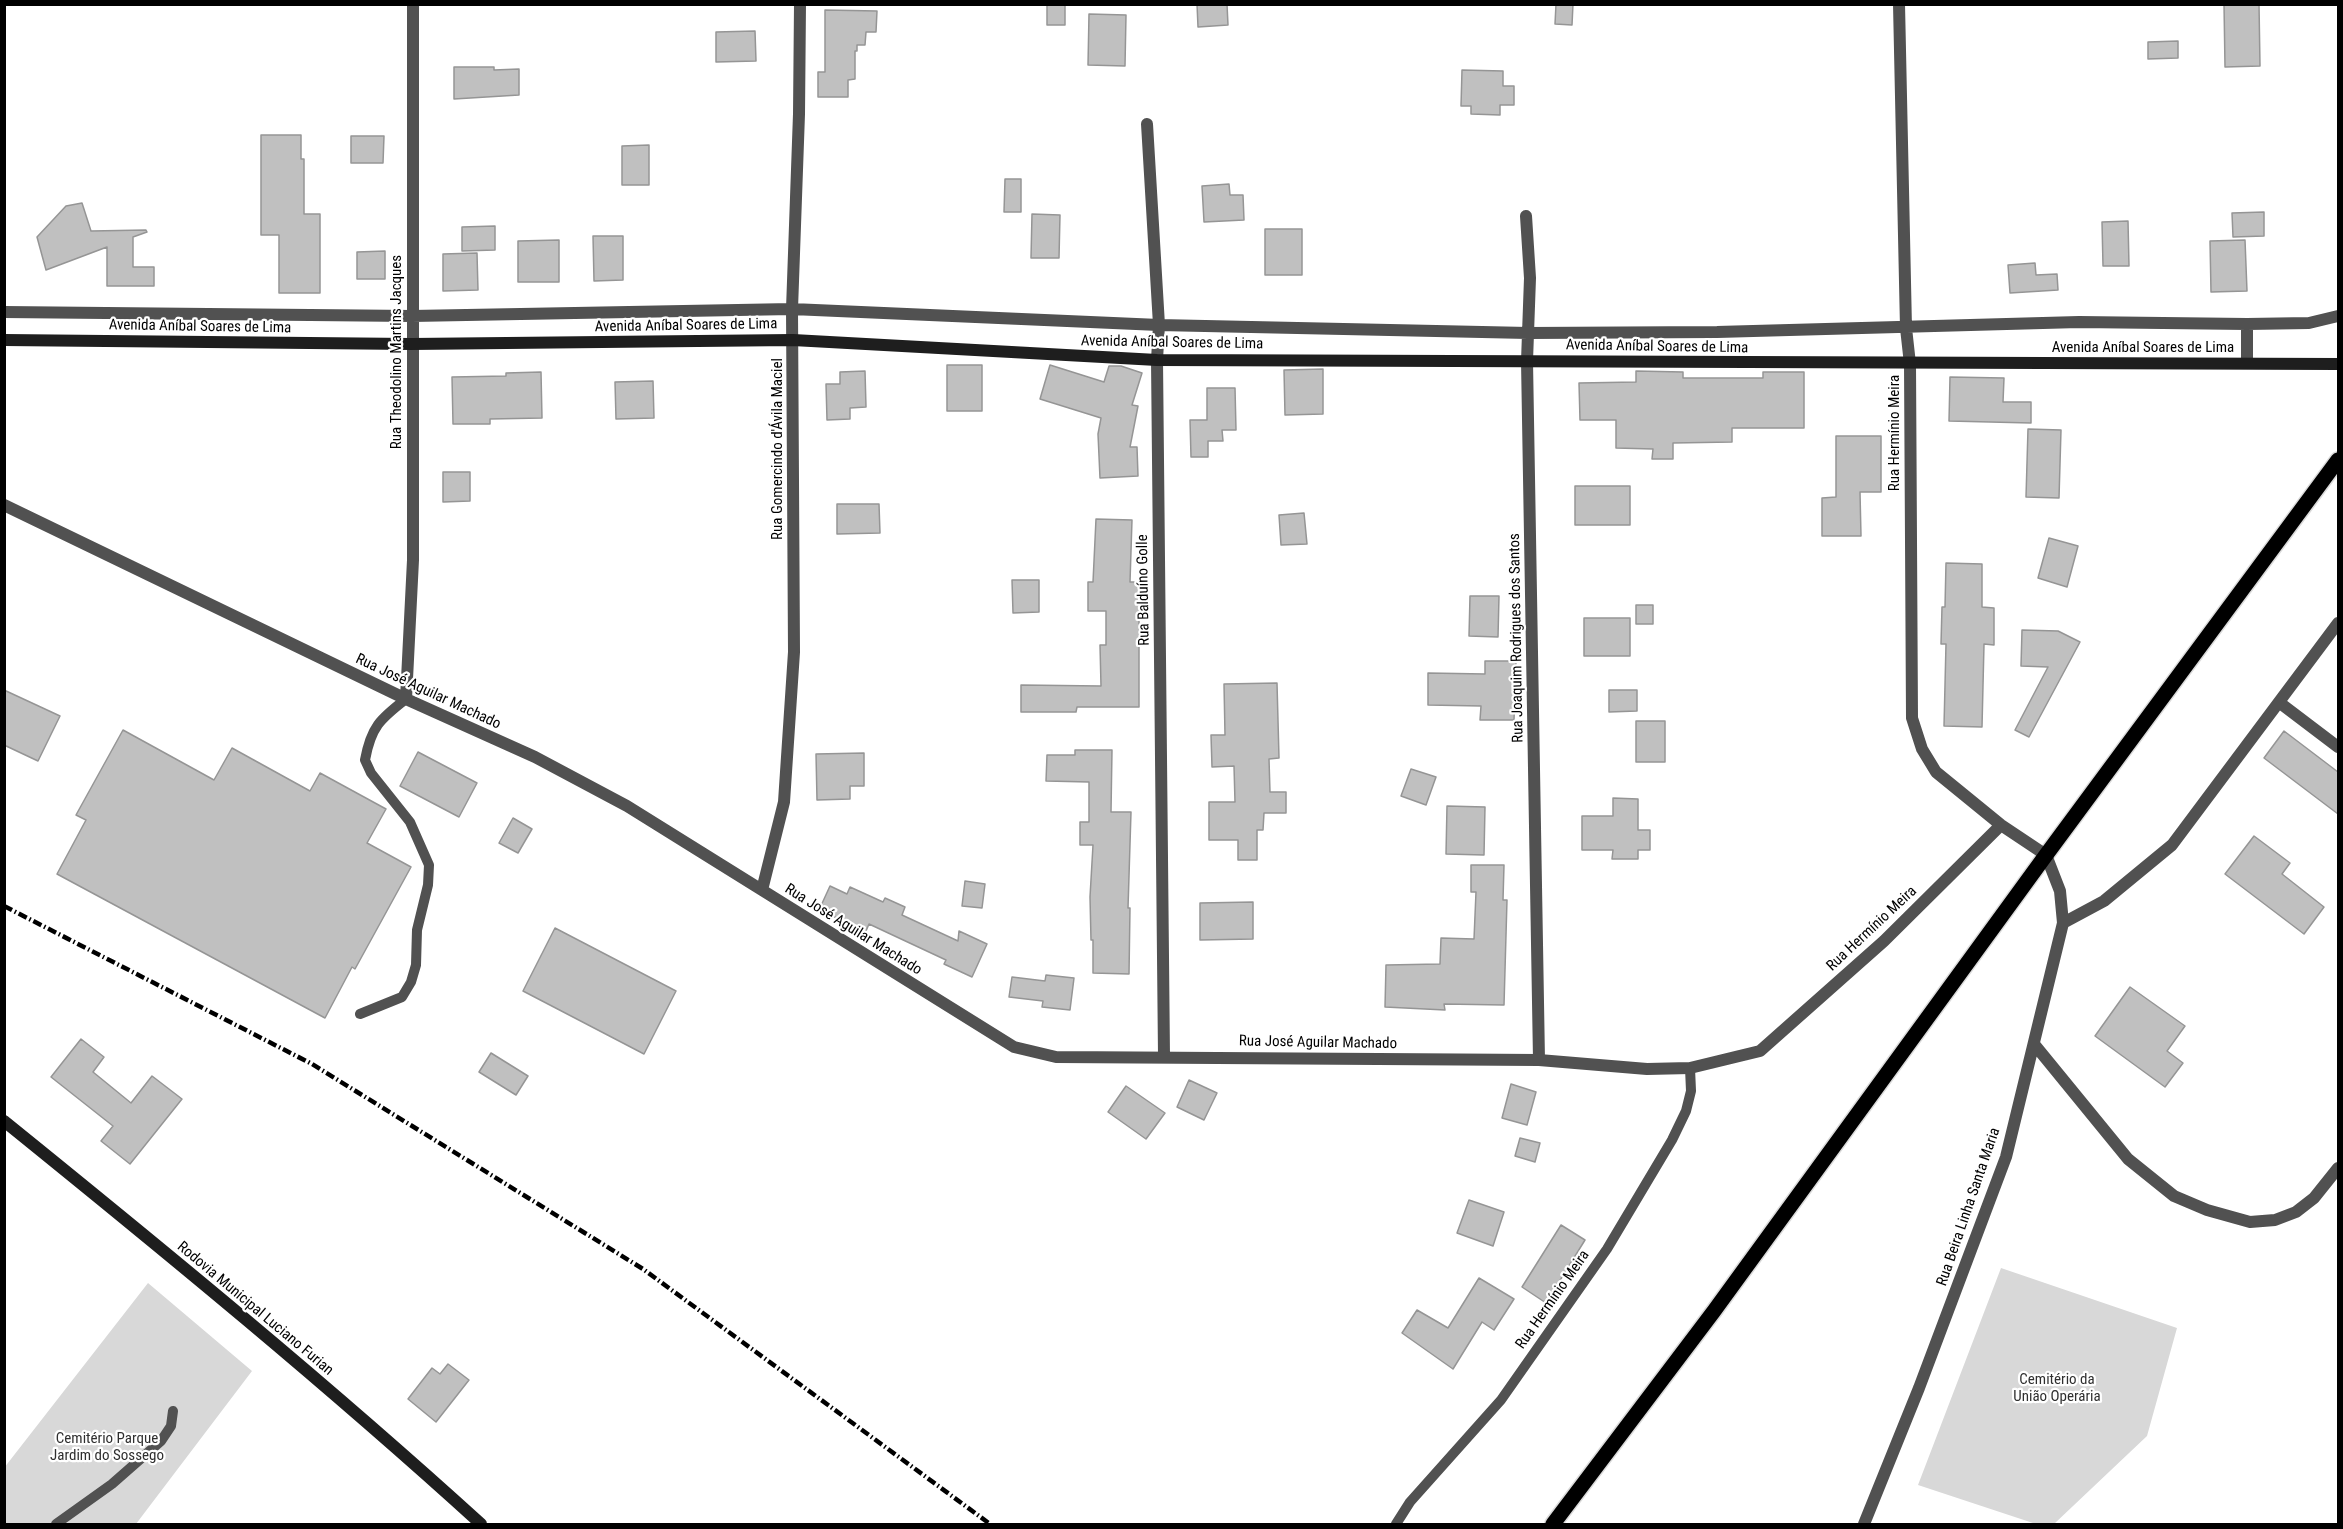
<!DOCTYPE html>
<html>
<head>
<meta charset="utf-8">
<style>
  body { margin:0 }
  #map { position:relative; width:2343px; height:1529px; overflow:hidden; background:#fff; font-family:"Roboto Condensed",sans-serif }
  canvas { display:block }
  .frame { position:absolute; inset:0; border:6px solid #000; pointer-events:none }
</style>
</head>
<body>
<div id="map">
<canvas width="2343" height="1529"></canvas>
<div class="frame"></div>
</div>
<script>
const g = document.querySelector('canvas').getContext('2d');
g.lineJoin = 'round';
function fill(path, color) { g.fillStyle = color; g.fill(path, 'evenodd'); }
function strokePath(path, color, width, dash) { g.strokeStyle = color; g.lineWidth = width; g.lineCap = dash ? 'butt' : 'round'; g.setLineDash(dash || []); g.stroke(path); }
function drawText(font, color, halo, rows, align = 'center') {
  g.font = font + ' "Roboto Condensed",sans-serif'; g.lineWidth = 4.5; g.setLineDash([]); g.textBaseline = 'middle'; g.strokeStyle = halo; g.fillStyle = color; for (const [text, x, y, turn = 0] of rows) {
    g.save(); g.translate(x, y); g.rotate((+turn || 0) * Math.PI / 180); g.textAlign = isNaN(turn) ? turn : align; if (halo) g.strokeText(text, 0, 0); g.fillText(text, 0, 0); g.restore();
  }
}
fill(new Path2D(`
  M2001 1268 2177 1328 2147 1436 2054 1524H2036L1918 1485Z
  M148 1283 252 1371 136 1524H5L4 1468Z`), '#d8d8d8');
const building = new Path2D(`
  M1047 4H1065V25H1047Z
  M1197 4H1227L1228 25 1198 27Z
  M1556 4H1573L1572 25 1555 24Z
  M2224 4H2259L2260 66 2225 67Z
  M825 10 877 11 876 32H866L865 45H857V51H855V79L848 80V97H818V72H825Z
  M1089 14 1126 15 1125 66 1088 65Z
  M755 31 756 61 716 62V32Z
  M2178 41V58L2148 59V42Z
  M454 67H494V70L519 69V95L454 99Z
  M1462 70 1503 71V86H1514V105H1500V115L1471 114V106H1461Z
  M261 135H301V159H304V214H320V293H279V235H261Z
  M351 136H384L383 163H351Z
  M649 145V185H622V146Z
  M1005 179H1021V212H1004Z
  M1229 184 1230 195H1243L1244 220 1204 222 1202 186Z
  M82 203 91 231 146 230 147 232 133 237V267H154V286H107V247L46 270 37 237 66 206Z
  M2264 212V236L2233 237 2232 213Z
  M1032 214 1060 215 1059 258H1031Z
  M2128 221 2129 266H2103L2102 222Z
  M495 226V250L462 251V227Z
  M1265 229H1302V275H1265Z
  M593 236H623V280L594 281Z
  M559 240V282H518V241Z
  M2245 240 2247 291 2211 292 2210 241Z
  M385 251V279H357V252Z
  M477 253 478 290 443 291V254Z
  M2035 263 2036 275 2057 274 2058 290 2010 293 2008 265Z
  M947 365H982V411H947Z
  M1050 365 1104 382 1109 366H1121L1142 373 1132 405 1138 406 1130 447H1137L1138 476 1100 478 1098 434 1101 418 1040 399Z
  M1323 369V414L1285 415 1284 370Z
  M865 371 866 407 850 408V419L827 420 826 384H840V372Z
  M1636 371 1683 372V378H1763V372H1804V428H1732V442L1673 443V459H1652L1653 449 1616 448V420H1580L1579 383 1636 382Z
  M541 372 542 418 490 419V424H453L452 377 506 376V373Z
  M1950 377 2004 378 2003 402H2031V423L1949 421Z
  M653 381 654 418 616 419 615 382Z
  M1207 388H1235L1236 430H1222L1223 441H1208V457H1191L1190 420H1207Z
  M2028 429 2061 430 2059 498 2026 497Z
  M1836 436H1881V492H1860L1861 536H1822V498L1836 497Z
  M443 472H470V501L443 502Z
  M1575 486H1630V525H1575Z
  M837 504H879L880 533 837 534Z
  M1304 513 1307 544 1281 545 1279 515Z
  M1096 519 1132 520 1130 582H1139V707H1077L1076 712H1021V685L1101 686 1100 645H1106V611H1088V582H1093Z
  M2049 538 2078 546 2067 587 2038 578Z
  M1946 563 1982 564V607L1994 608V645L1984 644 1982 727 1944 726 1946 644H1941L1942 607H1945Z
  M1012 580H1039V612L1013 613Z
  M1470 596H1499L1498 637 1469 636Z
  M1636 605H1653V624H1636Z
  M1584 618H1630V656H1584Z
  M2022 630 2058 631 2080 642 2029 737 2015 730 2048 667 2021 666Z
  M1485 661H1516L1514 720H1480L1481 706 1428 705V673L1485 674Z
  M1277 683 1279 758 1269 759 1270 792H1286V813H1264L1263 830H1257V860H1238V840H1209V802H1235L1234 766 1212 767 1211 735H1225L1224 684Z
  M4 690 60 716 38 761 4 745Z
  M1609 690H1637V711L1609 712Z
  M1636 721H1665V762H1636Z
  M123 730 214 780 232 748 310 791 320 773 386 809 367 843 411 867 355 969 352 967 325 1018 57 874 86 820 76 815Z
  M2284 731 2338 772V814L2264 758Z
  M1075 750H1112L1111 812H1131L1128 908H1130L1129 974 1093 973V940H1091L1090 897 1093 845H1080V822H1089V782L1046 781 1047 755H1075Z
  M418 752 477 783 459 817 400 786Z
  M864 753V786H850V799L817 800 816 754Z
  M1411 769 1436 777 1426 805 1401 796Z
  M1613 798 1638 799V830H1650V850H1638V859H1612L1613 850H1582V816H1613Z
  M1447 806 1485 807 1484 855 1446 854Z
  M513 818 532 829 518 853 499 843Z
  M2254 836 2290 863 2282 874 2324 907 2304 934 2225 874Z
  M1471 865H1504L1503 900H1507L1504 1005 1444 1004 1445 1010 1385 1007 1386 965 1440 964 1441 938 1474 939 1476 892H1471Z
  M965 881 985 884 982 908 962 906Z
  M830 886 847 894 850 887 883 902 885 898 905 907 902 915 958 941 959 931 987 944 972 977 944 964 946 960 869 924 866 931 819 910Z
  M1253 902V939L1200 940V903Z
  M555 928 676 991 644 1054 523 991Z
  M1046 975 1074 978 1070 1010 1042 1007 1043 1001 1009 997 1012 977 1045 981Z
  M2130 987 2185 1026 2167 1051 2183 1063 2165 1087 2095 1036Z
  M81 1039 104 1057 93 1072 131 1103 152 1076 182 1099 130 1164 101 1141 113 1126 51 1077Z
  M491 1053 528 1076 516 1095 479 1072Z
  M1189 1080 1217 1093 1204 1120 1177 1107Z
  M1511 1084 1536 1092 1527 1125 1502 1118Z
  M1126 1086 1165 1113 1146 1139 1108 1112Z
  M1520 1138 1540 1143 1535 1162 1515 1156Z
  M1469 1200 1504 1212 1493 1246 1457 1233Z
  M1561 1225 1585 1240 1546 1303 1522 1287Z
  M1479 1278 1514 1299 1494 1330 1482 1322 1453 1369 1402 1333 1417 1310 1448 1328Z
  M448 1364 469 1380 436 1422 408 1399 432 1368 440 1374Z`);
fill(building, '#c0c0c0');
strokePath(building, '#959595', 1.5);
const primary = new Path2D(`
  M1553 1524 1714 1311 2046 855 2338 460`);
strokePath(primary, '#dbdbdb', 18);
strokePath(new Path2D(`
  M360 1014 402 997 411 982 416 965 417 930 428 885 429 865 410 822 371 773 365 760C371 727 380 719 406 699
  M56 1524 112 1484 161 1441 171 1426 173 1411
  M1396 1524 1410 1502 1501 1400 1607 1249 1672 1140 1686 1111 1691 1091 1690 1068`), '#515151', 10);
strokePath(new Path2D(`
  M1147 124 1159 325 1157 360 1164 1056
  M1526 216 1530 278 1527 361 1539 1060
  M4 312 412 316 792 309 1159 325 1528 333 1717 332 2079 322 2247 324
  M2247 363V324L2309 323 2338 316
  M4 505 406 699 535 757 627 806 1014 1047 1056 1057 1539 1060 1647 1069 1690 1068 1760 1051 1884 941 2001 825
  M406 699 413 560V4
  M2280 703 2338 747
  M762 890 784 802 794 652 792 309 799 114 800 4
  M2063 923 2104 901 2172 845 2338 623
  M2034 1044 2128 1159 2174 1196 2207 1210 2250 1222 2275 1220 2296 1212 2314 1198 2338 1168
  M1864 1524 1919 1388 2006 1157 2063 923 2060 891 2046 855 2001 825 1936 772 1922 749 1912 718 1910 364 1906 328 1899 4`), '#515151', 12);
strokePath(new Path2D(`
  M4 340 411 344 793 340 1157 360 2338 364
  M4 1121C166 1252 327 1384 481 1524`), '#1e1e1e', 12);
strokePath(primary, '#000', 15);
strokePath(new Path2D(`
  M4 906 312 1064 643 1269 990 1524`), '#000', 4.5, [9, 3, 1.5, 3]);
drawText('15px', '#000', '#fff', [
  ["Avenida Aníbal Soares de Lima",686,326,-1],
  ["Avenida Aníbal Soares de Lima",200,327,1],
  ["Avenida Aníbal Soares de Lima",1172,343,1],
  ["Avenida Aníbal Soares de Lima",1657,347,1],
  ["Avenida Aníbal Soares de Lima",2143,348],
  ["Rua Theodolino Martins Jacques",397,352,-90],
  ["Rua Hermínio Meira",1895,433,-90],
  ["Rua Gomercindo d'Ávila Maciel",778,449,-90],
  ["Rua Balduíno Golle",1144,590,-91],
  ["Rua Joaquim Rodrigues dos Santos",1517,638,-91],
  ["Rua José Aguilar Machado",428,692,25],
  ["Rua Hermínio Meira",1872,929,-43],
  ["Rua José Aguilar Machado",853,930,32],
  ["Rua José Aguilar Machado",1318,1043,1],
  ["Rua Beira Linha Santa Maria",1969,1207,-71],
  ["Rua Hermínio Meira",1553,1300,-55],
  ["Rodovia Municipal Luciano Furian",255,1309,40]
]);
drawText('15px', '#2f2f2f', '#fff', [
  ["Cemitério da",2057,1380],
  ["União Operária",2057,1397],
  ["Cemitério Parque",107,1439],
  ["Jardim do Sossego",107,1456]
]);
</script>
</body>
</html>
